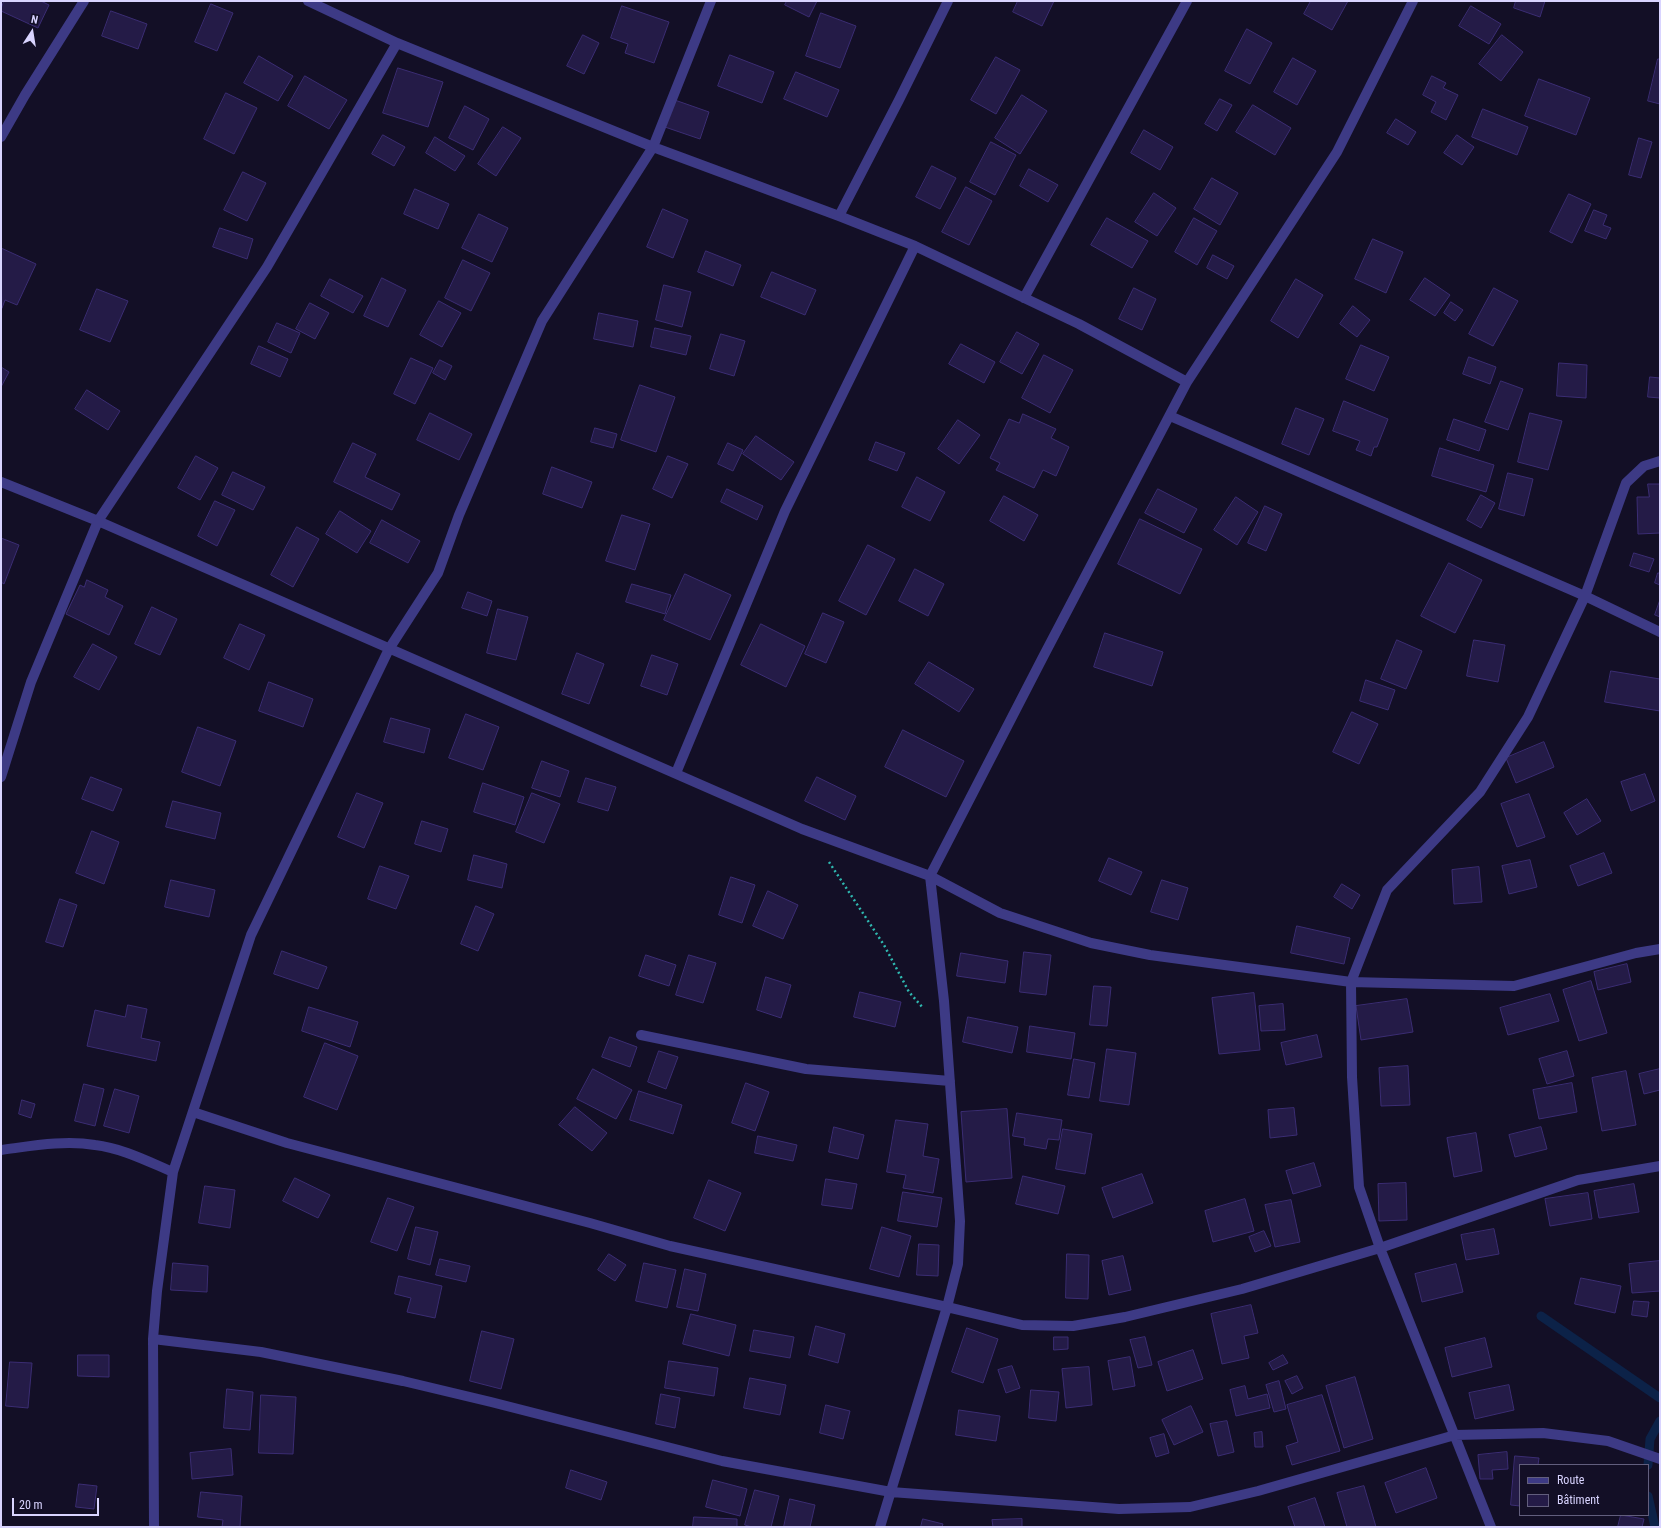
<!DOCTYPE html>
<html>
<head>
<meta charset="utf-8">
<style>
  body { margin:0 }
  #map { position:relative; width:1661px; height:1528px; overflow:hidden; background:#130f26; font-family:"Roboto Condensed",sans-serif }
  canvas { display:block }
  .frame { position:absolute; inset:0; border:2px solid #d9d4ff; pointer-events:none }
  .legend { position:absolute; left:1519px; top:1464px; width:130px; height:52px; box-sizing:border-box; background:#130f26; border:1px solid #625e7d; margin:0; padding:5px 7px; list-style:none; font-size:12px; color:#d9d4ff }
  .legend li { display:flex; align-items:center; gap:8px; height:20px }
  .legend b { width:20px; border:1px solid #625e7d }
  .north { position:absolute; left:12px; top:12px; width:40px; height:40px; -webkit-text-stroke:3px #130f26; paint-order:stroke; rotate:12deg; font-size:11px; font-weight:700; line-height:16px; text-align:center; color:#d9d4ff }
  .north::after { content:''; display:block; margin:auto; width:14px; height:18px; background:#d9d4ff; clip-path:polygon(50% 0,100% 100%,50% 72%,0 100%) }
  .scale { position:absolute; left:12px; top:1498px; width:87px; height:18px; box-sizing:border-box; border:2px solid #d9d4ff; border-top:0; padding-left:5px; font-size:12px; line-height:14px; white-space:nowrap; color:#d9d4ff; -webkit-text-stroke:3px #130f26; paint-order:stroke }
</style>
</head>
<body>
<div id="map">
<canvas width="1661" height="1528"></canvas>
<div class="frame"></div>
<ul class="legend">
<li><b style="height:5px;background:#3d3a85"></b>Route</li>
<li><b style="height:11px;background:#241b47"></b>Bâtiment</li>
</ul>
<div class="north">N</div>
<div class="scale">20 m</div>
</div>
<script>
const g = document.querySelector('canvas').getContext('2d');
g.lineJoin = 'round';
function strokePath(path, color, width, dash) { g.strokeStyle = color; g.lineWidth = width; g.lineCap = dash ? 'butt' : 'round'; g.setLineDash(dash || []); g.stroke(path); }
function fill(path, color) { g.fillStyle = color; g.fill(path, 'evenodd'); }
strokePath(new Path2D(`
  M1541 1316 1660 1398
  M1648 1465 1650 1439 1660 1421
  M1648 1496 1655 1527`), '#0c2248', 9);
const building = new Path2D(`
  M4 1H41L49 5 38 28 1 11Z
  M787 1H817L809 17 785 5Z
  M1018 1H1054L1042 26 1013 12Z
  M1311 1H1348L1332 30 1304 14Z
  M1516 1H1545L1540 17 1514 8Z
  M211 4 233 13 217 51 195 42Z
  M622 6 669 22 654 63 625 53 628 44 611 38Z
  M1471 6 1501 24 1489 44 1459 26Z
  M111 11 147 24 138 49 102 36Z
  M821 13 856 26 840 68 806 56Z
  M1247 29 1272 43 1250 84 1225 71Z
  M583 35 599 43 584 74 567 66Z
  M1502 35 1523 52 1501 81 1479 64Z
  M730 55 774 72 762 103 718 86Z
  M259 56 293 76 278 101 244 83Z
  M996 57 1020 70 996 114 971 100Z
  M1293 58 1316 71 1297 105 1274 92Z
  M1658 59H1660V104L1648 101Z
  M398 68 443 82 428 127 383 113Z
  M796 72 839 90 827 117 784 99Z
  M305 76 347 100 329 129 288 106Z
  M1432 76 1446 83 1443 88 1458 95 1446 120 1431 112 1436 102 1423 95Z
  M1539 79 1590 98 1576 135 1525 116Z
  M226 93 257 108 234 154 204 139Z
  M1022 95 1047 111 1020 154 995 138Z
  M669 98 709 112 700 139 659 125Z
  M1220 99 1232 105 1217 131 1205 124Z
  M1253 105 1291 128 1275 155 1236 132Z
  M465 106 489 119 473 150 449 138Z
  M1483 109 1528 127 1517 155 1472 137Z
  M1396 119 1416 132 1408 145 1387 133Z
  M503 127 521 138 496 176 478 164Z
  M1144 130 1173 147 1160 170 1131 153Z
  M383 135 405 147 394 166 372 154Z
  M1457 135 1474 147 1462 165 1444 153Z
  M435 137 465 156 455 171 426 153Z
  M1639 138 1652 142 1641 178 1629 175Z
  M991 142 1016 155 995 195 970 182Z
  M932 166 956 178 940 209 916 197Z
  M1029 169 1058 185 1048 202 1020 186Z
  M243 172 266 183 247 221 224 210Z
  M1212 178 1238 193 1220 225 1194 209Z
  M966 187 992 201 969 245 942 232Z
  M415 189 449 204 438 229 404 214Z
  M1154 193 1176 208 1157 236 1135 222Z
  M1569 194 1591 204 1572 243 1550 232Z
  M663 209 688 220 673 258 647 247Z
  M1594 210 1607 215 1603 225 1611 228 1606 239 1585 231Z
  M479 214 508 228 492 262 462 248Z
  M1107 218 1148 241 1132 268 1091 245Z
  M1194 218 1217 231 1197 265 1175 252Z
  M220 228 253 239 247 259 213 247Z
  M1373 239 1403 252 1386 293 1355 279Z
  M1 248 36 264 17 305 5 300 2 308Z
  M706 251 741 265 733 286 698 272Z
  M1213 255 1234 266 1227 279 1207 268Z
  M463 260 490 273 471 311 445 298Z
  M772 272 816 290 805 315 761 297Z
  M382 278 406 290 388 327 364 316Z
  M1425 278 1450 295 1435 316 1410 300Z
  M330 279 363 296 353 313 321 296Z
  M1296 279 1323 295 1298 338 1271 321Z
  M664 285 691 292 682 327 656 320Z
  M1134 288 1156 299 1142 330 1119 319Z
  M1494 288 1518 301 1493 346 1469 334Z
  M97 289 128 301 110 342 80 330Z
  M439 301 461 313 442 347 420 335Z
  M1451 302 1463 310 1455 321 1444 313Z
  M310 303 329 313 315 339 296 329Z
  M1353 306 1370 320 1357 337 1340 324Z
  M599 313 638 321 633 347 594 339Z
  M277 323 300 333 291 353 268 342Z
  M655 328 691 336 686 355 651 347Z
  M1017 332 1039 344 1022 374 1000 362Z
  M721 334 745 341 734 376 710 369Z
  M961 344 995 362 984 383 949 364Z
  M1361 345 1389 357 1374 391 1346 379Z
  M259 346 288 359 280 377 251 364Z
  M1044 355 1073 370 1050 413 1022 398Z
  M1469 357 1496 367 1490 384 1463 374Z
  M411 358 433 368 415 404 394 394Z
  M440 360 452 366 445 380 433 373Z
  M1559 363 1587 365 1586 398 1557 396Z
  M1 367 9 372 1 387Z
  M1650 377 1660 378V398L1648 397Z
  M1501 381 1523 389 1508 430 1485 422Z
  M640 385 675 397 656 452 621 440Z
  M87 390 120 411 108 430 75 409Z
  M1344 401 1388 419 1377 447H1374L1371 456 1356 450 1360 441 1333 431Z
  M1296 408 1324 419 1309 455 1282 444Z
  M430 413 472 434 459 460 417 440Z
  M1530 413 1562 421 1548 470 1518 462Z
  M1023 414 1056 429 1051 438 1069 447 1056 476 1043 470 1034 488 996 470 1000 463 990 458 1009 419 1019 423Z
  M1454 419 1486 430 1479 451 1447 440Z
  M958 420 980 435 959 464 938 449Z
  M595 428 617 434 613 448 591 442Z
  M756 436 794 462 781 480 743 454Z
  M876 442 905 453 897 471 869 460Z
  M353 443 376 454 365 477 400 494 392 510 334 482Z
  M728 443 743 450 733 471 718 464Z
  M1440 448 1494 465 1486 492 1432 476Z
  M196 456 218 468 200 500 178 488Z
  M668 456 688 464 672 498 653 489Z
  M552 467 592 482 582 508 543 494Z
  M233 472 265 487 253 510 222 495Z
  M1508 473 1533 479 1524 516 1499 509Z
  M917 477 945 492 930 521 902 507Z
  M1648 484H1660V533L1638 534 1637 497H1649Z
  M727 489 763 506 757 520 721 502Z
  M1158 489 1197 509 1184 533 1145 513Z
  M1481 495 1495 503 1481 528 1467 520Z
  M1004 496 1038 515 1024 541 990 521Z
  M1236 497 1258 512 1237 545 1214 530Z
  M215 501 235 510 217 546 198 536Z
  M1265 506 1282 514 1266 551 1248 543Z
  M340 511 371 531 357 553 326 534Z
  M622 515 650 524 635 570 606 561Z
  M1140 519 1202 549 1180 594 1118 564Z
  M382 520 420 541 408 563 370 543Z
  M297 527 319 539 293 587 271 575Z
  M1 538 19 545 4 584 1 582Z
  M868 545 895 559 866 615 839 601Z
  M1634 553 1654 559 1649 572 1630 566Z
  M1449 563 1482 580 1455 633 1421 616Z
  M915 569 944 584 928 616 899 601Z
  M1658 573H1660V585L1655 583Z
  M685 574 731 595 710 640 664 620Z
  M87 580 108 590 105 597 123 606 109 635 66 614 80 585 84 587Z
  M632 584 671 595 665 614 626 602Z
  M468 592 492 601 487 616 462 608Z
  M1660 600V617L1655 615Z
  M152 607 177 619 160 655 135 644Z
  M498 609 528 617 516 660 487 653Z
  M823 613 844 622 826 663 805 654Z
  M240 624 265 635 249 670 224 658Z
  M761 624 805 646 786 687 741 665Z
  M1105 633 1163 652 1152 686 1094 667Z
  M1397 640 1422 651 1406 689 1381 679Z
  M1474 640 1505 645 1498 682 1467 676Z
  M93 644 117 657 99 690 74 677Z
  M577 653 604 664 589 704 562 694Z
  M652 655 678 664 667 695 641 686Z
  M929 662 974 689 959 712 915 684Z
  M1611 671 1660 679V711L1605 702Z
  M1366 680 1395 690 1388 710 1360 701Z
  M269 682 313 699 303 727 259 711Z
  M1352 712 1378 724 1359 764 1333 752Z
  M466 714 499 727 483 770 449 758Z
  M391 718 430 729 424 753 384 742Z
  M198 727 236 741 220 786 182 772Z
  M903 730 964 761 946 797 885 767Z
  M1544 742 1554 767 1516 783 1506 758Z
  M542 761 569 771 560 797 532 788Z
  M1645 774 1655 801 1631 811 1621 782Z
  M91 777 122 789 113 811 82 799Z
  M817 777 856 796 845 820 805 801Z
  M586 778 616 787 608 811 578 802Z
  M483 783 524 797 515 825 474 812Z
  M357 793 383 803 364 848 338 837Z
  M532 793 560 804 544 843 516 832Z
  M1529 794 1545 837 1517 847 1501 804Z
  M1587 799 1601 821 1577 835 1564 813Z
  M173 801 221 813 215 839 166 827Z
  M422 821 448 829 441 852 415 844Z
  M92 831 119 842 104 884 76 873Z
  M1604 853 1612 873 1578 886 1570 866Z
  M474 855 507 864 502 888 468 880Z
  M1109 858 1142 872 1131 895 1099 881Z
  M1530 860 1537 887 1509 894 1502 866Z
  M380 866 409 876 396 909 368 899Z
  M1479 867 1482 902 1454 904 1452 870Z
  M731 877 755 885 742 923 719 915Z
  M171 880 215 890 209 917 165 907Z
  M1162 880 1188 888 1178 920 1151 912Z
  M1342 884 1360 895 1352 909 1334 897Z
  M768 891 798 905 783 939 753 926Z
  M60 899 77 905 63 947 46 942Z
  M476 906 494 914 478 951 461 944Z
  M1297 926 1350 938 1344 964 1291 953Z
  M282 951 327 967 318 989 274 974Z
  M1024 952 1051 955 1046 995 1020 992Z
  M961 953 1008 961 1005 983 957 976Z
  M646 955 676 965 669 986 639 976Z
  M689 955 716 963 703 1003 676 995Z
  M1627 964 1631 982 1598 990 1594 972Z
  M766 977 791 985 781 1018 757 1010Z
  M1591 981 1607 1033 1579 1041 1563 990Z
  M1094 986 1111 987 1107 1026 1090 1025Z
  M860 992 901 1002 895 1027 854 1017Z
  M1254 993 1260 1050 1219 1054 1212 998Z
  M1550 994 1559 1021 1508 1035 1500 1008Z
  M1407 999 1413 1032 1361 1040 1356 1006Z
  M1283 1004 1285 1030 1261 1031 1259 1006Z
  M128 1005 147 1009 141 1038 160 1042 156 1061 87 1046 95 1010 125 1017Z
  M309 1007 358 1022 350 1047 302 1031Z
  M968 1017 1018 1027 1012 1053 963 1042Z
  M1030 1026 1075 1033 1071 1059 1027 1052Z
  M1317 1035 1322 1057 1286 1065 1281 1043Z
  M610 1037 637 1047 630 1067 602 1057Z
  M325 1043 358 1056 337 1110 304 1097Z
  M1107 1049 1136 1053 1129 1105 1100 1101Z
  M659 1051 678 1057 666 1089 648 1082Z
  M1567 1051 1574 1076 1547 1084 1539 1059Z
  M1074 1059 1095 1063 1089 1098 1068 1095Z
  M1408 1066 1410 1105 1381 1106 1379 1068Z
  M593 1069 632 1090 616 1119 577 1099Z
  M1660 1069V1090L1644 1094 1639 1074Z
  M1626 1071 1636 1125 1602 1131 1592 1078Z
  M746 1083 769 1092 755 1131 732 1123Z
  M1572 1083 1577 1112 1539 1119 1533 1090Z
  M84 1084 104 1089 95 1126 75 1121Z
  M115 1089 139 1096 129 1133 104 1126Z
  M639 1091 682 1105 673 1134 630 1120Z
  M22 1100 35 1104 31 1118 19 1114Z
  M575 1107 607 1133 592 1151 559 1125Z
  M1294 1108 1297 1135 1270 1138 1268 1110Z
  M1007 1109 1012 1178 966 1182 961 1112Z
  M1017 1113 1062 1120 1059 1140 1048 1139 1046 1149 1024 1145 1025 1138 1013 1136Z
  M896 1120 928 1124 923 1156 939 1159 933 1193 903 1188 906 1175 887 1172Z
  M834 1127 864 1135 858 1159 829 1152Z
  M1541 1127 1547 1149 1515 1157 1509 1135Z
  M1063 1129 1092 1134 1085 1174 1056 1169Z
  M1476 1133 1482 1171 1454 1177 1447 1138Z
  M758 1136 797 1145 793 1161 755 1153Z
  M1314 1163 1321 1186 1293 1194 1286 1171Z
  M1142 1174 1153 1203 1113 1218 1102 1188Z
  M1023 1176 1065 1186 1058 1214 1016 1204Z
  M295 1178 330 1195 318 1218 283 1201Z
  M826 1179 857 1184 852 1209 822 1205Z
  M709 1180 741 1193 725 1231 694 1218Z
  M1406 1183 1407 1220 1379 1221 1378 1184Z
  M1634 1184 1639 1212 1599 1218 1594 1191Z
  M205 1186 235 1190 230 1228 199 1223Z
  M903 1192 942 1198 937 1227 898 1221Z
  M1588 1193 1592 1219 1550 1226 1545 1199Z
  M388 1198 414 1207 397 1251 371 1242Z
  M1245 1199 1254 1231 1213 1242 1205 1211Z
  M1291 1200 1300 1242 1275 1247 1265 1205Z
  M416 1227 438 1232 430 1265 408 1259Z
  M882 1227 911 1236 899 1277 870 1269Z
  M1494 1229 1499 1254 1466 1260 1461 1235Z
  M1264 1231 1271 1246 1255 1252 1249 1237Z
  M919 1244 939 1245 938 1276 917 1275Z
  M609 1254 626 1265 615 1281 598 1270Z
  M1067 1254 1089 1255 1088 1299 1066 1298Z
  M1123 1256 1131 1290 1109 1295 1102 1261Z
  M440 1259 470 1266 466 1282 436 1275Z
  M1660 1261V1291L1632 1293 1629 1264Z
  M173 1263 208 1266 207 1292 171 1290Z
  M644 1263 676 1270 667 1308 636 1301Z
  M1456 1264 1463 1292 1422 1302 1415 1274Z
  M685 1269 706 1274 698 1311 677 1307Z
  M399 1276 442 1286 435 1318 407 1312 411 1298 395 1294Z
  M1581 1278 1621 1286 1615 1313 1575 1304Z
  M1634 1301 1649 1302 1647 1317 1632 1315Z
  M1251 1305 1258 1333 1244 1336 1249 1358 1222 1364 1211 1314Z
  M691 1314 736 1325 729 1356 683 1344Z
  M816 1326 845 1334 838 1363 809 1355Z
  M967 1328 998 1339 983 1383 952 1372Z
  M754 1330 794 1337 790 1358 750 1351Z
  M482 1331 514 1339 501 1389 470 1381Z
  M1054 1337H1068V1349L1054 1350Z
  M1145 1337 1152 1365 1138 1368 1130 1340Z
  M1485 1338 1492 1367 1452 1377 1445 1348Z
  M1193 1350 1203 1379 1167 1391 1158 1362Z
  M78 1355H109V1377L78 1376Z
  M1283 1355 1288 1363 1273 1370 1269 1363Z
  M1130 1357 1135 1386 1113 1390 1108 1361Z
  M669 1361 718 1368 714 1396 665 1388Z
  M10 1362 32 1363 28 1408 6 1406Z
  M1012 1366 1020 1388 1006 1393 998 1370Z
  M1089 1367 1092 1405 1066 1408 1062 1369Z
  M1297 1376 1303 1388 1292 1394 1285 1381Z
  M1355 1377 1373 1439 1344 1448 1326 1386Z
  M750 1378 786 1385 780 1415 744 1408Z
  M1279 1381 1286 1409 1274 1412 1266 1385Z
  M1509 1385 1514 1410 1475 1419 1469 1393Z
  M1245 1386 1248 1399 1267 1394 1270 1408 1236 1416 1230 1390Z
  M227 1389 253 1392 250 1430 224 1428Z
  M1031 1390 1059 1392 1056 1421 1029 1418Z
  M661 1394 680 1398 675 1428 656 1424Z
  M261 1395 296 1397 293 1454 259 1453Z
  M1322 1395 1340 1451 1292 1465 1286 1446 1298 1442 1287 1405Z
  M826 1405 850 1411 843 1439 820 1433Z
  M1191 1406 1203 1432 1174 1445 1162 1420Z
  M959 1410 1000 1416 996 1441 956 1435Z
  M1227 1421 1234 1452 1218 1456 1210 1424Z
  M1262 1432 1263 1447H1255L1254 1433Z
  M1164 1434 1169 1453 1156 1457 1150 1438Z
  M231 1449 233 1475 192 1479 190 1453Z
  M1507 1452 1508 1469 1492 1470 1493 1479H1480L1478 1455Z
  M1515 1456 1539 1458 1538 1465H1520V1506L1511 1505Z
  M1426 1468 1437 1498 1396 1513 1385 1483Z
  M571 1470 607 1482 601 1500 566 1488Z
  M713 1480 747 1489 740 1516 706 1507Z
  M79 1484 97 1486 94 1509 76 1507Z
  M1364 1486 1376 1527H1347L1337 1493Z
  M755 1490 779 1496 771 1527H752L745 1525Z
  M201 1492 242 1496 240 1527H222L223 1520 198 1517Z
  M1315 1498 1325 1527H1295L1288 1507Z
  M790 1499 815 1505 810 1527H784Z
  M1621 1515 1644 1519 1642 1527H1618Z
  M694 1517 737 1519V1527H693Z
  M923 1519 943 1524 942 1527H921Z
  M1022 1519V1527H993L992 1520Z`);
fill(building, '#241b47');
strokePath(building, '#3b2d73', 1);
strokePath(new Path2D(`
  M829 862 884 945 909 992 923 1008`), '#2fb8b0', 2.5, [2, 3]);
strokePath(new Path2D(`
  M308 1 397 43 653 147 839 216 915 246 1079 324 1187 382
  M1 137 25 95 84 1
  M839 216 899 100 948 1
  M1024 298 1187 1
  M1170 416 1585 596 1660 632
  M1 482 98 521 802 829 930 876 1000 913 1091 943 1150 955 1351 982 1514 986 1636 953 1660 949
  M676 773 785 511 915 246
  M1 777 31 682 98 521 267 267 397 43
  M641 1035 806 1069 950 1081
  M193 1112 287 1143 590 1223 670 1246 947 1307 1022 1325 1073 1326 1125 1317 1242 1289 1380 1248 1578 1180 1660 1166
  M1 1150C32 1146 64 1140 95 1145 122 1148 149 1162 173 1172
  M153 1339 261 1352 403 1381 491 1402 722 1461 891 1492 1119 1509 1190 1507 1258 1491 1455 1435 1543 1433 1608 1441 1660 1459
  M154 1527 153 1339 157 1291 173 1172 251 935 389 649 438 573 459 515 542 321 653 147 711 1
  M880 1527 947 1307 958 1264 960 1221 944 1001 930 876 1043 657 1187 382 1337 152 1413 1
  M1491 1527 1380 1248 1359 1187 1352 1077 1351 982 1387 890 1480 792 1528 717 1585 596 1626 483 1644 466 1660 461`), '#3d3a85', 10);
</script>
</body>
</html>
